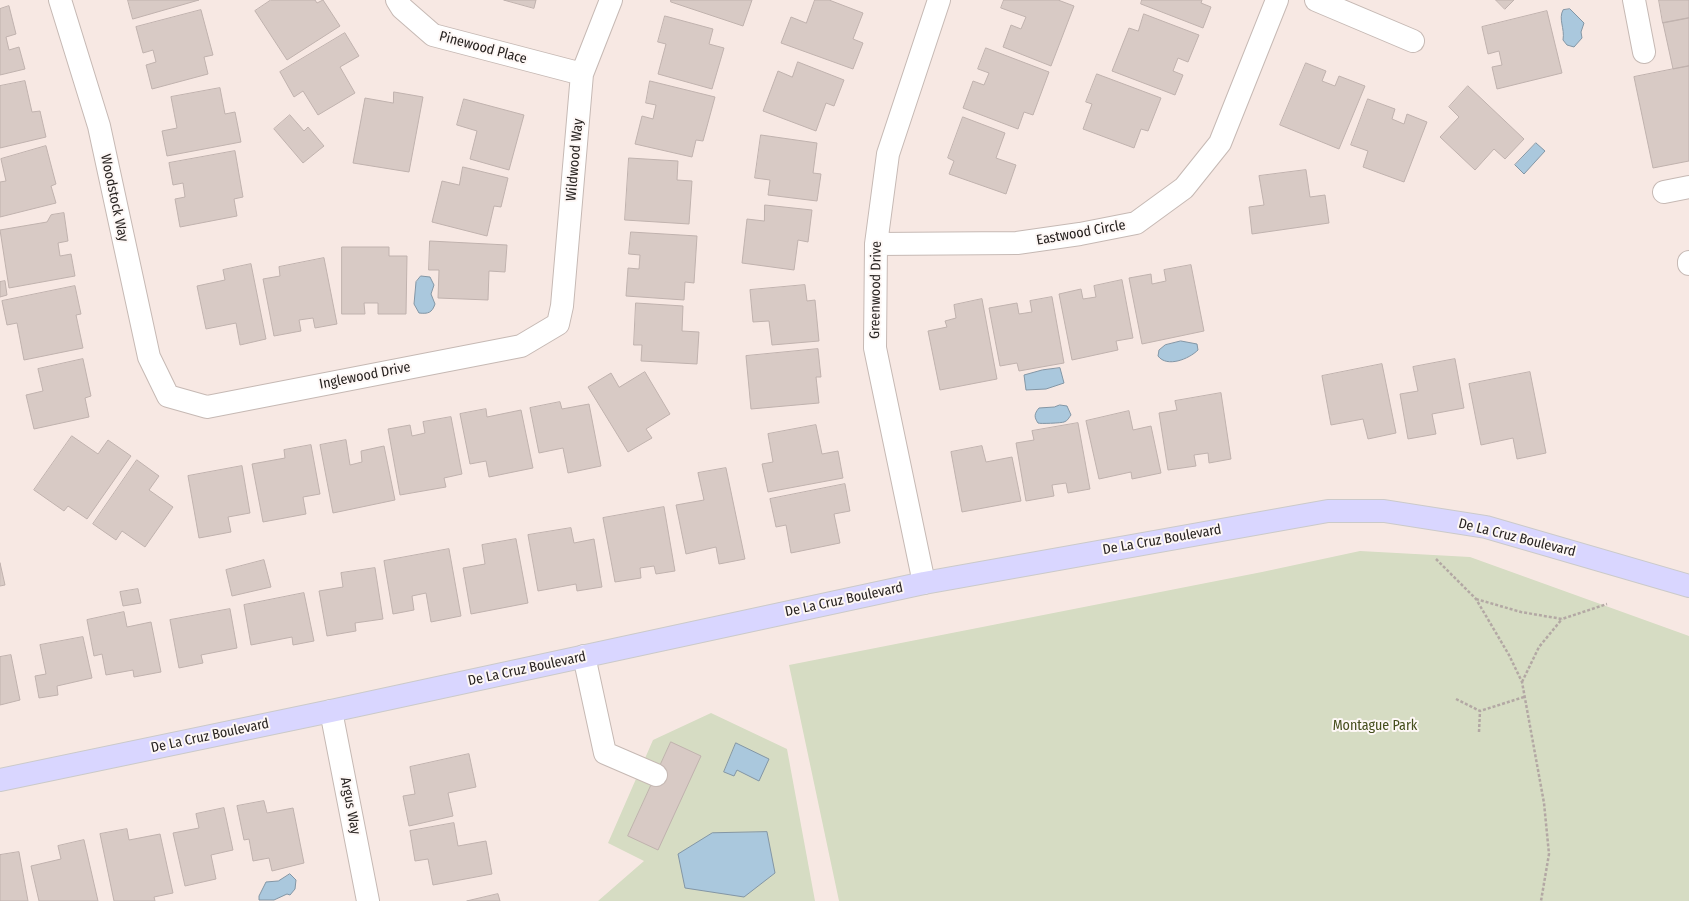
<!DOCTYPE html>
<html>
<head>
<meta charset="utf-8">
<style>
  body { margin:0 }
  canvas { display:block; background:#f7e8e3 }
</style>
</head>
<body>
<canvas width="1689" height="901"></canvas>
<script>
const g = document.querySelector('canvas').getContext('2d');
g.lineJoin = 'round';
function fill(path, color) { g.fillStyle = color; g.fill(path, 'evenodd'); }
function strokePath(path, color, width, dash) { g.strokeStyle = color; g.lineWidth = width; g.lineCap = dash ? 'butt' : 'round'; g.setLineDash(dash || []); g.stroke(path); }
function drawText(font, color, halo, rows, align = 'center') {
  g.font = font + ' "Fira Sans Condensed",sans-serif'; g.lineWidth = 4; g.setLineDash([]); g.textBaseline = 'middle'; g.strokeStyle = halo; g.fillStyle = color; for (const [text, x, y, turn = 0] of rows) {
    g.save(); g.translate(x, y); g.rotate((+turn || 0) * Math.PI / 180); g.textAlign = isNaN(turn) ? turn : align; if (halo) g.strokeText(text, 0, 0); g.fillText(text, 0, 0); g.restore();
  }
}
fill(new Path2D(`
  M1360 551 1470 557 1689 636V901H839L789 665 1262 572Z
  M711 713 787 749 815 901H598L644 861 608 843 653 740Z`), '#d6dcc3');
const water = new Path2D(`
  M1570 9 1584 23 1581 32 1582 38 1574 47 1567 45 1563 40C1565 28 1558 19 1563 10Z
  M1536 143 1545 151 1524 174 1515 165Z
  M421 276 430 277 434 285 431 294 435 304C432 313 428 314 419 313L414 304 416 282Z
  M1181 341 1197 344 1198 350C1189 359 1167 368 1158 356L1159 350 1165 345Z
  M1060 368 1064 383 1046 389 1026 390 1024 375 1042 370Z
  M1060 405 1067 406 1071 415C1069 417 1068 421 1064 422 1062 423 1039 424 1038 423 1034 417 1034 414 1039 408L1054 407Z
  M736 743 769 759 759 781 737 770 734 776 724 772Z
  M767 832 775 873 744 897 685 888 678 854 712 833Z
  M290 874 296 880 295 889 290 895 287 894 274 900H259V896L266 882 278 881Z`);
fill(water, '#aac8dd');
strokePath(water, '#8396a5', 1);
const building = new Path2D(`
  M128 0H199L133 19Z
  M271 0H315L317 3 323 0 340 26 287 60 255 11Z
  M504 0H536L534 8Z
  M671 0H752L743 26 671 2Z
  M815 0H829L863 13 853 39 863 43 853 69 781 43 791 17 806 23Z
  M1004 0H1058L1074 6 1051 66 1003 47 1011 25 1021 29 1026 17 1001 8Z
  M1142 0H1202L1201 3 1211 7 1203 28 1141 4Z
  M1496 0H1514L1505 9Z
  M1659 0H1689V18L1663 23Z
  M9 6 16 34 6 37 9 50 19 47 25 69 0 75V9Z
  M201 10 213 55 204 57 208 74 152 89 146 65 156 62 153 50 143 53 136 27Z
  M1547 11 1562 73 1497 89 1492 67 1502 65 1499 51 1488 54 1482 27Z
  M1144 14 1199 35 1188 62 1178 58 1173 71 1183 75 1175 95 1112 71 1129 28 1138 31Z
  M665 16 713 29 709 44 724 48 712 89 658 74 666 44 658 42Z
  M1689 18V66L1673 69 1663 23Z
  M345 33 359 56 340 67 355 93 318 115 303 91 294 97 280 72Z
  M986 48 1049 72 1033 115 1024 112 1018 129 963 108 973 81 984 85 989 73 978 69Z
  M798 62 844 80 834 106 826 103 816 131 763 111 778 71 792 77Z
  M1306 63 1326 71 1322 81 1335 86 1339 76 1365 86 1339 149 1280 125Z
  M1689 66V161L1653 168 1634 77Z
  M1097 74 1161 98 1148 131 1141 129 1134 148 1083 129 1092 104 1086 102Z
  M25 81 32 112 40 111 46 137 0 148V86Z
  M650 81 715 97 703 141 696 140 692 157 635 144 642 116 653 119 656 105 646 103Z
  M1468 86 1524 139 1505 159 1494 149 1475 170 1440 137 1459 117 1449 107Z
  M220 88 225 114 235 112 241 142 167 156 162 131 177 128 171 97Z
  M394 92 423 97 409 172 353 163 365 98 393 103Z
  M464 99 524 115 509 170 470 159 477 131 457 125Z
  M1368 99 1395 109 1392 119 1404 124 1407 114 1427 122 1404 182 1363 167 1368 151 1351 145Z
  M290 115 304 131 308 127 324 146 303 163 274 129Z
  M963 117 1005 133 996 158 1016 165 1006 194 949 174 954 161 948 158Z
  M761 135 817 143 813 173 821 174 817 201 768 195 770 180 755 178Z
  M46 146 56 184 51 186 56 203 0 217V182L6 181 1 159Z
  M235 151 243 197 234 199 237 216 180 227 175 199 185 197 183 183 173 185 169 163Z
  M629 158 678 161 677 180 692 181 689 224 625 220Z
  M463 167 508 178 501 207 494 206 487 236 432 222 442 181 459 185Z
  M1306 170 1310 197 1325 195 1329 223 1252 234 1249 207 1264 205 1259 176Z
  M765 205 812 210 808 242 798 240 794 270 742 263 747 219 764 221Z
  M64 213 68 241 58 243 60 256 71 254 75 276 9 288 0 230 47 222 51 215Z
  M631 232 697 236 694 283 685 282 684 300 626 296 628 268 639 269 640 255 629 254Z
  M430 241 507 245 505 272 489 271 488 300 438 298 439 270H429Z
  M342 247H389V256H407L406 314H378V303H364L365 314H342Z
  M324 258 337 324 315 328 313 318 299 320 301 331 274 336 263 279 280 276 279 267Z
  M251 264 266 339 240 345 236 323 206 329 197 286 225 280 223 270Z
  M1191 265 1204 331 1142 344 1129 278 1151 274 1152 284 1166 281 1164 270Z
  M1122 280 1133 338 1116 341 1118 350 1072 360 1059 294 1081 289 1083 299 1096 297 1094 286Z
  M5 281 7 295 0 297V282Z
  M805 285 807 301 815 300 819 341 772 345 769 321 753 322 750 290Z
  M75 286 81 314 76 315 83 348 24 360 17 323 7 325 2 301Z
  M1052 297 1064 363 1019 371 1017 363 1000 366 989 308 1017 303 1019 314 1032 312 1030 301Z
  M982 299 997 379 940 390 928 331 947 327 945 321 956 318 954 305Z
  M636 303 683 306 682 331 699 332 697 364 641 361 642 345H634Z
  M818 349 821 377H816L819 403 751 409 746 356Z
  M83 359 91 396 85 398 89 417 34 429 26 395 43 391 38 369Z
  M1455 359 1464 408 1432 414 1436 434 1408 439 1400 394 1418 391 1413 367Z
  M1382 364 1396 433 1368 439 1363 419 1331 425 1322 376Z
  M645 372 670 414 646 429 652 438 628 452 588 387 611 373 619 387Z
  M1530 372 1546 453 1517 459 1513 438 1481 445 1469 384Z
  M1221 393 1231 459 1209 463 1208 453 1194 455 1196 466 1168 470 1159 413 1177 410 1175 401Z
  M560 402 562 409 589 404 601 466 568 473 563 448 539 453 530 408Z
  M486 409 487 417 521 410 533 468 489 477 486 461 470 464 460 414Z
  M1129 411 1133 430 1151 426 1161 473 1132 479 1131 472 1099 479 1086 421Z
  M451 417 462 474 444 478 446 487 400 495 388 429 410 425 412 436 425 433 423 422Z
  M1078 423 1090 489 1068 493 1066 483 1052 485 1054 496 1026 501 1016 443 1034 440 1032 431Z
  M816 425 822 454 838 451 843 478 768 492 762 464 773 462 768 434Z
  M72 436 98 454 108 440 131 456 87 519 68 506 64 511 34 490Z
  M346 440 350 465 362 462 361 451 384 446 395 500 333 513 320 445Z
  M311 445 320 494 303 497 306 514 263 522 252 464 285 458 284 450Z
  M982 446 986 462 1012 457 1021 501 962 512 951 452Z
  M137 460 159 476 149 490 173 507 145 547 122 531 116 540 93 524Z
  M242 466 250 513 228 517 231 532 199 538 188 476Z
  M726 468 745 559 719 564 716 547 686 554 676 505 704 500 698 473Z
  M845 484 850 511 834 514 840 543 791 553 786 525 776 527 770 499Z
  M664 507 675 571 656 574 654 566 640 568 641 578 615 582 603 518Z
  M571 528 574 543 594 539 602 587 577 591 576 584 538 591 528 535Z
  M516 539 528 603 471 614 463 568 485 564 482 545Z
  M449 549 461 616 431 622 426 593 412 596 414 610 393 614 384 561Z
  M264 560 271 587 232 596 226 570Z
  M0 563 5 585 0 586Z
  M375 568 383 619 355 623 356 631 327 636 319 591 343 587 341 573Z
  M138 589 141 603 123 606 120 592Z
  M304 593 314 641 293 645 292 637 251 645 244 605Z
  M230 609 237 648 201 655 203 663 179 668 170 620Z
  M124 612 127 627 151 622 161 672 134 677 133 670 106 675 102 654 94 656 87 620Z
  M83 637 92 678 57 686 58 695 39 698 35 676 46 674 40 645Z
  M11 655 20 700 0 705V657Z
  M671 742 701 756 658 850 628 836Z
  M469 754 476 787 448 793 453 816 409 826 403 796 415 794 410 767Z
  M264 801 267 813 293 808 304 863 272 871 269 858 253 861 249 839 244 840 237 806Z
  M224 808 233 850 211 855 216 879 185 886 173 833 199 828 196 814Z
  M454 823 458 846 486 841 492 874 433 885 428 859 415 861 410 831Z
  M127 829 129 840 160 834 173 893 154 897 155 901H114L100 834Z
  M84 840 98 901H39L31 866 61 859 58 846Z
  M19 852 28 901H0V855Z
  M498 894 500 901H467Z`);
fill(building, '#d8cac5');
strokePath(building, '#c0b2ae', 1);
const minor = new Path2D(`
  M60 0 99 126 149 357 168 396 207 407 521 346 558 324 562 306 582 74 611 0
  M397 0 402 8 433 35 582 74
  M1316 0 1413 41
  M1634 0 1644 52
  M1664 192 1689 187
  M876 244 1017 243 1080 234 1136 223 1184 188 1220 143 1277 0
  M1689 262V264
  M924 583 875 348 876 244 888 154 939 0
  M584 656 605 753 656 775
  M331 711 368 901`);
const major = new Path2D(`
  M0 780 331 711 924 583 1328 511H1384L1486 527 1689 586`);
strokePath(minor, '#c6b9b4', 24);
strokePath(major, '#cbcaca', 24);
strokePath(new Path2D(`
  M1436 559 1476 599 1509 655 1522 682 1544 803 1549 854 1541 901
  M1476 599 1521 612 1562 619 1607 604
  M1522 682 1539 647 1562 619
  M1456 699 1480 711 1524 697
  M1479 732 1480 711`), '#b3a8a4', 2.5, [3, 2]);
strokePath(minor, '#fff', 22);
strokePath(major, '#d9d6ff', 22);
drawText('14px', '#282321', '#fdf7f5', [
  ["Pinewood Place",483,48,15],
  ["Wildwood Way",575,160,-85],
  ["Woodstock Way",114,198,78],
  ["Eastwood Circle",1081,233,-10],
  ["Greenwood Drive",876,290,-89],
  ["Inglewood Drive",365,376,-11],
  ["De La Cruz Boulevard",1517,538,14],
  ["De La Cruz Boulevard",1162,540,-10],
  ["De La Cruz Boulevard",844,600,-12],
  ["De La Cruz Boulevard",527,669,-12],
  ["De La Cruz Boulevard",210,736,-12],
  ["Argus Way",350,806,79]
]);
drawText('14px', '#454e1c', '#fdf7f5', [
  ["Montague Park",1375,726]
]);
</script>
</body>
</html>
